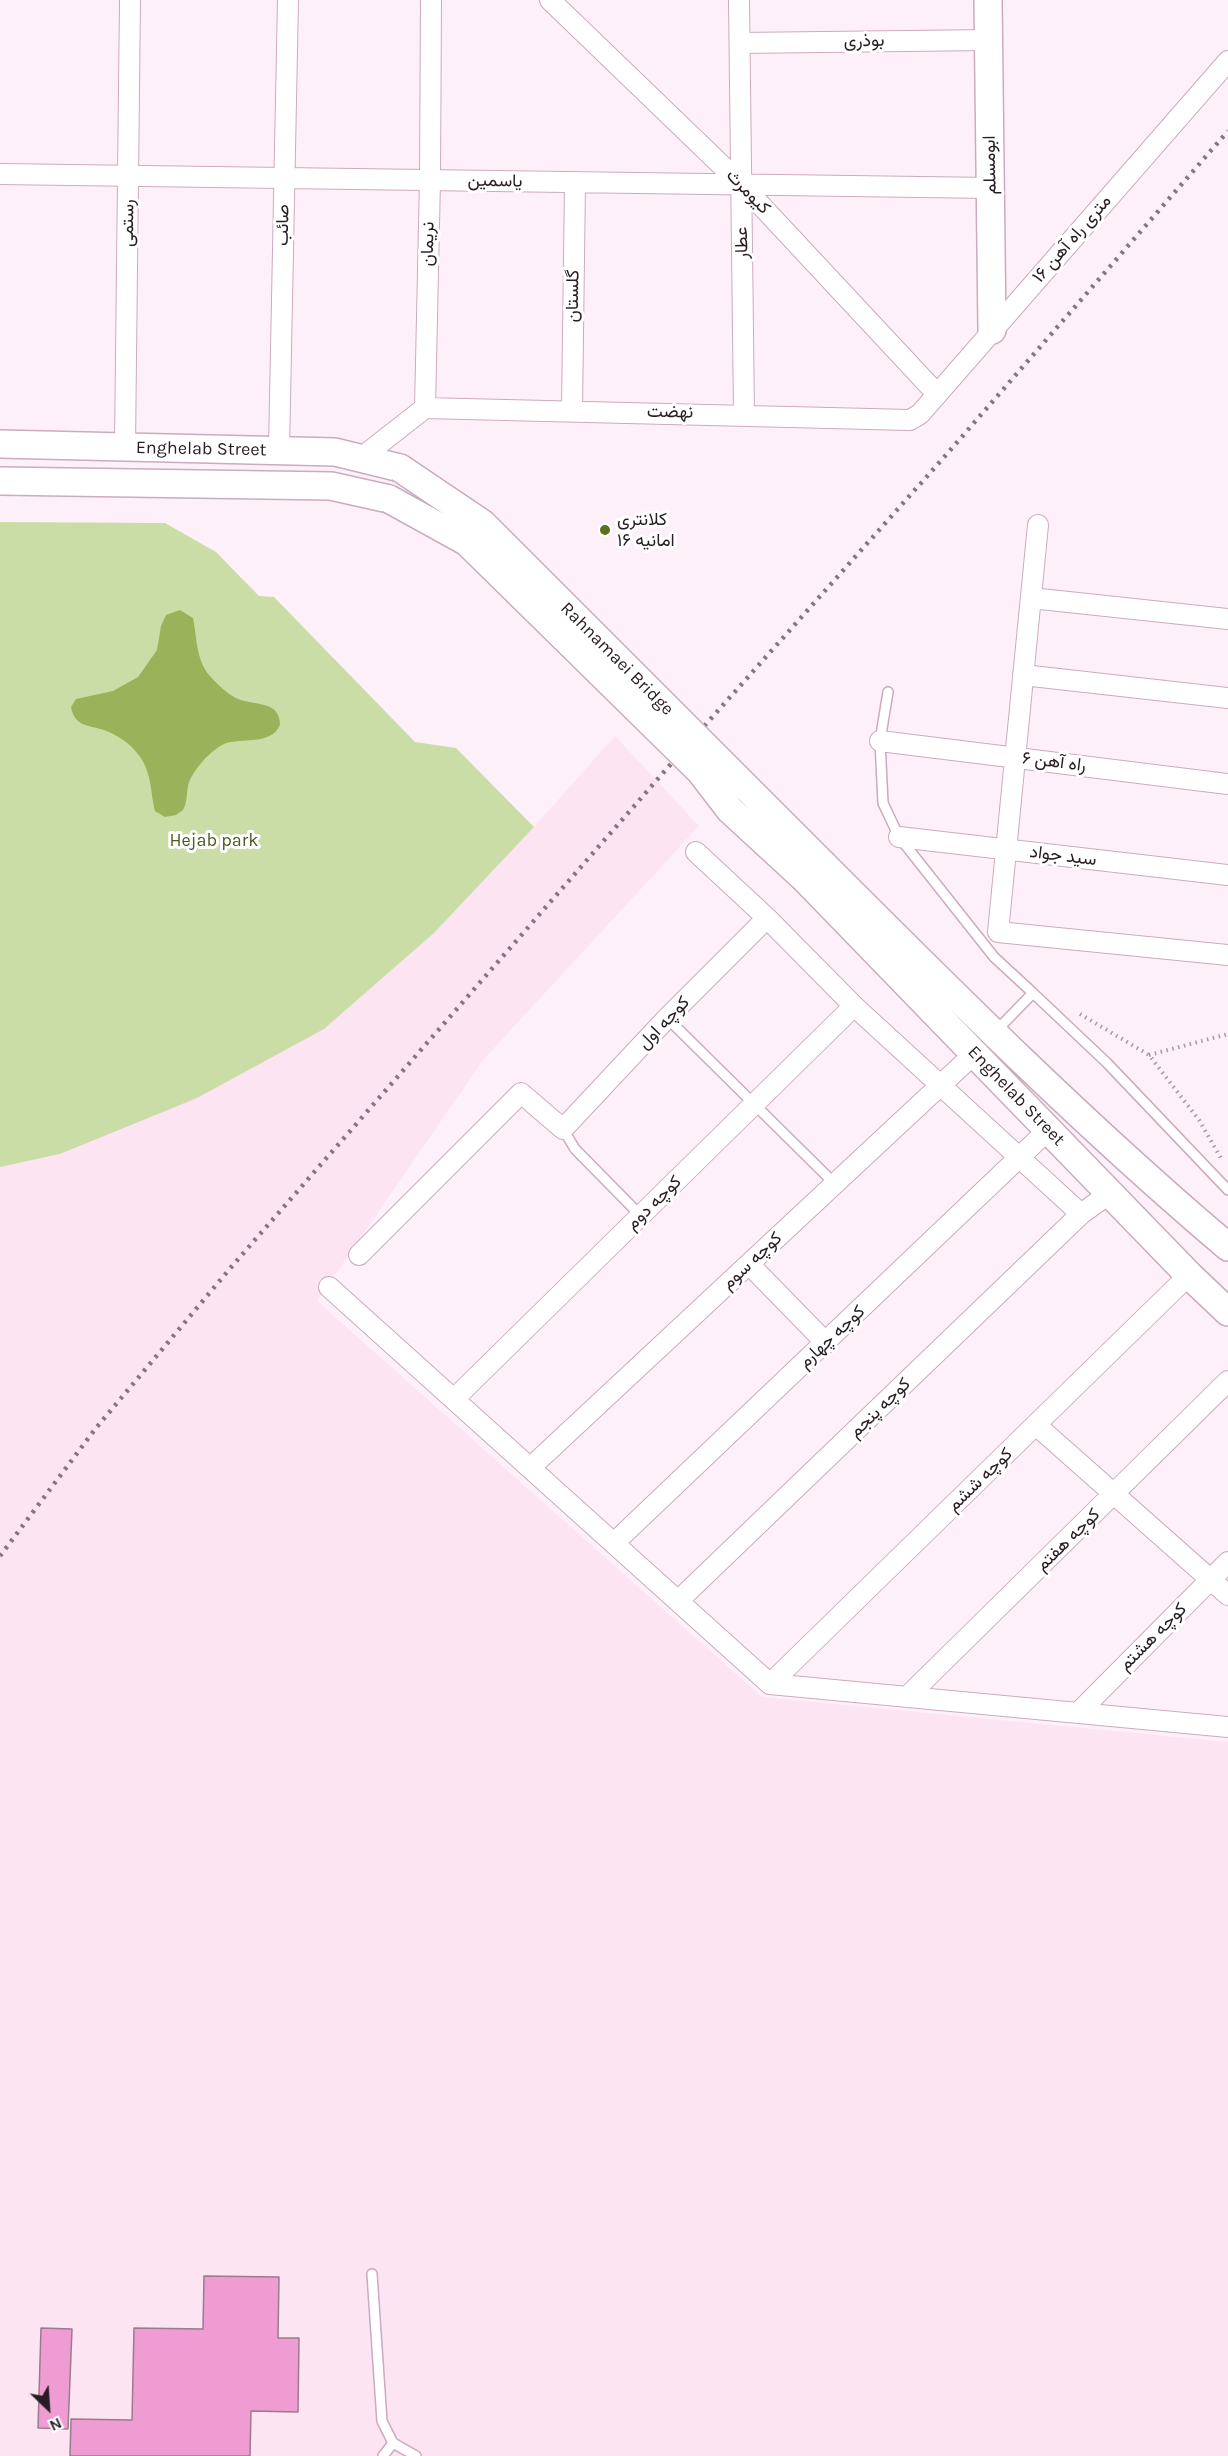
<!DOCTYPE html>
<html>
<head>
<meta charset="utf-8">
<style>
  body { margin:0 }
  #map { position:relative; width:1228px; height:2456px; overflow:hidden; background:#fef0f8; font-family:Karla,sans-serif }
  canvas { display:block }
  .north { position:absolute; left:18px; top:2378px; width:60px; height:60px; -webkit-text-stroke:4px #fff; paint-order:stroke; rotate:155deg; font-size:16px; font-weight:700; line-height:24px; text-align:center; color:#291d24 }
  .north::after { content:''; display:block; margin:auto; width:21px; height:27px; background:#291d24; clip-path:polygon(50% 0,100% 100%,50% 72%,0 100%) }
</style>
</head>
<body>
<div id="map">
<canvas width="1228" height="2456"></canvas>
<div class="north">N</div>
</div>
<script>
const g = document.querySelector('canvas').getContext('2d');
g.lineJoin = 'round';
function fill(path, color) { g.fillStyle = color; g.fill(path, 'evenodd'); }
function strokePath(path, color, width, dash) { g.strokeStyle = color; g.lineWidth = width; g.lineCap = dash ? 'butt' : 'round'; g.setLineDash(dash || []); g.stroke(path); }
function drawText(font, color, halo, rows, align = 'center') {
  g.font = font + ' Karla,Vazirmatn,sans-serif'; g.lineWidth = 6; g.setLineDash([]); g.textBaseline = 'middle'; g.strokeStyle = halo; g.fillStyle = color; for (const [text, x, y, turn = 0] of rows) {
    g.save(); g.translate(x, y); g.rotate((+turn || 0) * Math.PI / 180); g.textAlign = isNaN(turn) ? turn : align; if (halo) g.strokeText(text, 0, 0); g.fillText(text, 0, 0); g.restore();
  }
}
fill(new Path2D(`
  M615 736 699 826 483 1060 317 1301 762 1697 1228 1742V2456H0V1167L60 1154 324 1029 434 933 534 827Z`), '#fde4f3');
fill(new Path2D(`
  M0 522 165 523 216 552 259 596 274 597 415 742 456 748 534 827 434 933 324 1029 197 1098 60 1154 0 1167Z`), '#cbdda6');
fill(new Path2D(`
  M180 610 193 618C197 637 196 659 209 675 217 684 227 694 238 699 255 706 280 700 280 725 271 746 241 737 224 744 210 751 195 768 189 782 186 791 188 802 183 810L176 815 165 817 155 811C150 791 152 770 137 753 131 745 120 737 111 733 94 724 75 730 71 707L76 699 113 691 138 677 157 650 161 626 166 615Z`), '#9ab35b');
const building = new Path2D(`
  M204 2276 279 2277 278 2338H299L298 2412 251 2411 250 2456H70L71 2419 132 2420 134 2328 203 2329Z
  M41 2328 72 2329 68 2429 38 2428Z`);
fill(building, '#ee9cd1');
strokePath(building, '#9a7c8f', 1.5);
const lane = new Path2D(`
  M888 692 880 741 883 803 899 837 994 957 1033 993
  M667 1018 835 1184
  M996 1031 1033 993 1107 1063 1228 1190
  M563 1129 575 1149 641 1216
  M372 2274 382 2421 393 2443 416 2456
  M383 2456 393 2443`);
const street = new Path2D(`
  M550 0 741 184 937 394
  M739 0 744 414
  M740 43 989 40
  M0 174 991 188
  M425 408 910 420 920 414 1228 61
  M425 408 430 180 431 0
  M572 410 575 182
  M125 447 130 0
  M279 450 288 0
  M361 458 425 408
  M1038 525 998 932 1228 955
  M1031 598 1228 619
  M1023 675 1228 698
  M880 741 1228 784
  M899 837 1228 875
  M696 852 767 918 854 1006 1081 1214 1110 1193
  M359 1255 521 1093 563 1129 667 1018 767 918
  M749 1264 826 1343
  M329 1287 770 1684 1228 1727
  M454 1399 854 1006
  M1036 1425 1228 1595
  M530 1468 974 1054
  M614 1543 1048 1130
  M678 1601 1081 1214
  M770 1684 1189 1275
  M907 1697 1228 1381
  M1078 1713 1228 1562`);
const secondary = new Path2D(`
  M988 0 992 330
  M0 444 335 452 400 468
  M0 481 331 486 389 499
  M823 864C954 995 1086 1127 1228 1247
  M805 879 1189 1275 1228 1312`);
strokePath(lane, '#cbabbf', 12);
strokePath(street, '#cbabbf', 22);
strokePath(secondary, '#cbabbf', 30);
strokePath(new Path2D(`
  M1080 1014 1149 1055 1199 1120 1222 1160
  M1149 1055 1228 1034`), '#a79aa2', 4, [1.5, 4.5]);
strokePath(lane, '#fff', 9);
strokePath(street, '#fff', 20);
strokePath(secondary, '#fff', 27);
strokePath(new Path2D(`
  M0 1556 96 1428 233 1265 691 741 946 455 1228 131`), '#83767d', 4.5, [3, 6]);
const secondaryBridge = new Path2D(`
  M400 468 483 524 823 864
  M389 499 467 542 700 771 730 810 805 879`);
strokePath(secondaryBridge, '#cbabbf', 30, []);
strokePath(secondaryBridge, '#fff', 27);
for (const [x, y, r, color] of [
  [605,530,6,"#5c701e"]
]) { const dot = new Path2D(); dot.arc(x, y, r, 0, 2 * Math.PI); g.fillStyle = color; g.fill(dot); strokePath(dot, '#fff', 2); }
drawText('18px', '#291d24', '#fff', [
  ["بوذری",864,41,-1],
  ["ابومسلم",990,165,-91],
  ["یاسمین",495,181,1],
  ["کیومرث",748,192,46],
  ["رستمی",128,223,-89],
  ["صائب",283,225,-89],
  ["۱۶ متری راه آهن",1072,239,-49],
  ["عطار",742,243,-91],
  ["نریمان",428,244,-89],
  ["گلستان",573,296,-89],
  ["نهضت",670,412,1],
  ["Enghelab Street",201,449,1],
  ["Rahnamaei Bridge",617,659,45],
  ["راه آهن ۶",1054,762,7],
  ["سید جواد",1063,856,7],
  ["کوچه اول",664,1023,-46],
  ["Enghelab Street",1016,1096,46],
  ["کوچه دوم",654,1203,-44],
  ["کوچه سوم",752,1261,-43],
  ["کوچه چهارم",832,1337,-43],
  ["کوچه پنجم",880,1408,-44],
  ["کوچه ششم",980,1480,-44],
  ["کوچه هفتم",1068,1540,-44],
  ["کوچه هشتم",1153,1637,-45]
]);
drawText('18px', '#291d24', '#fff', [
  ["کلانتری",617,520],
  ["۱۶ امانیه",617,541]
], 'left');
drawText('18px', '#4c5c1d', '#fff', [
  ["Hejab park",214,841]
]);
</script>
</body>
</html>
